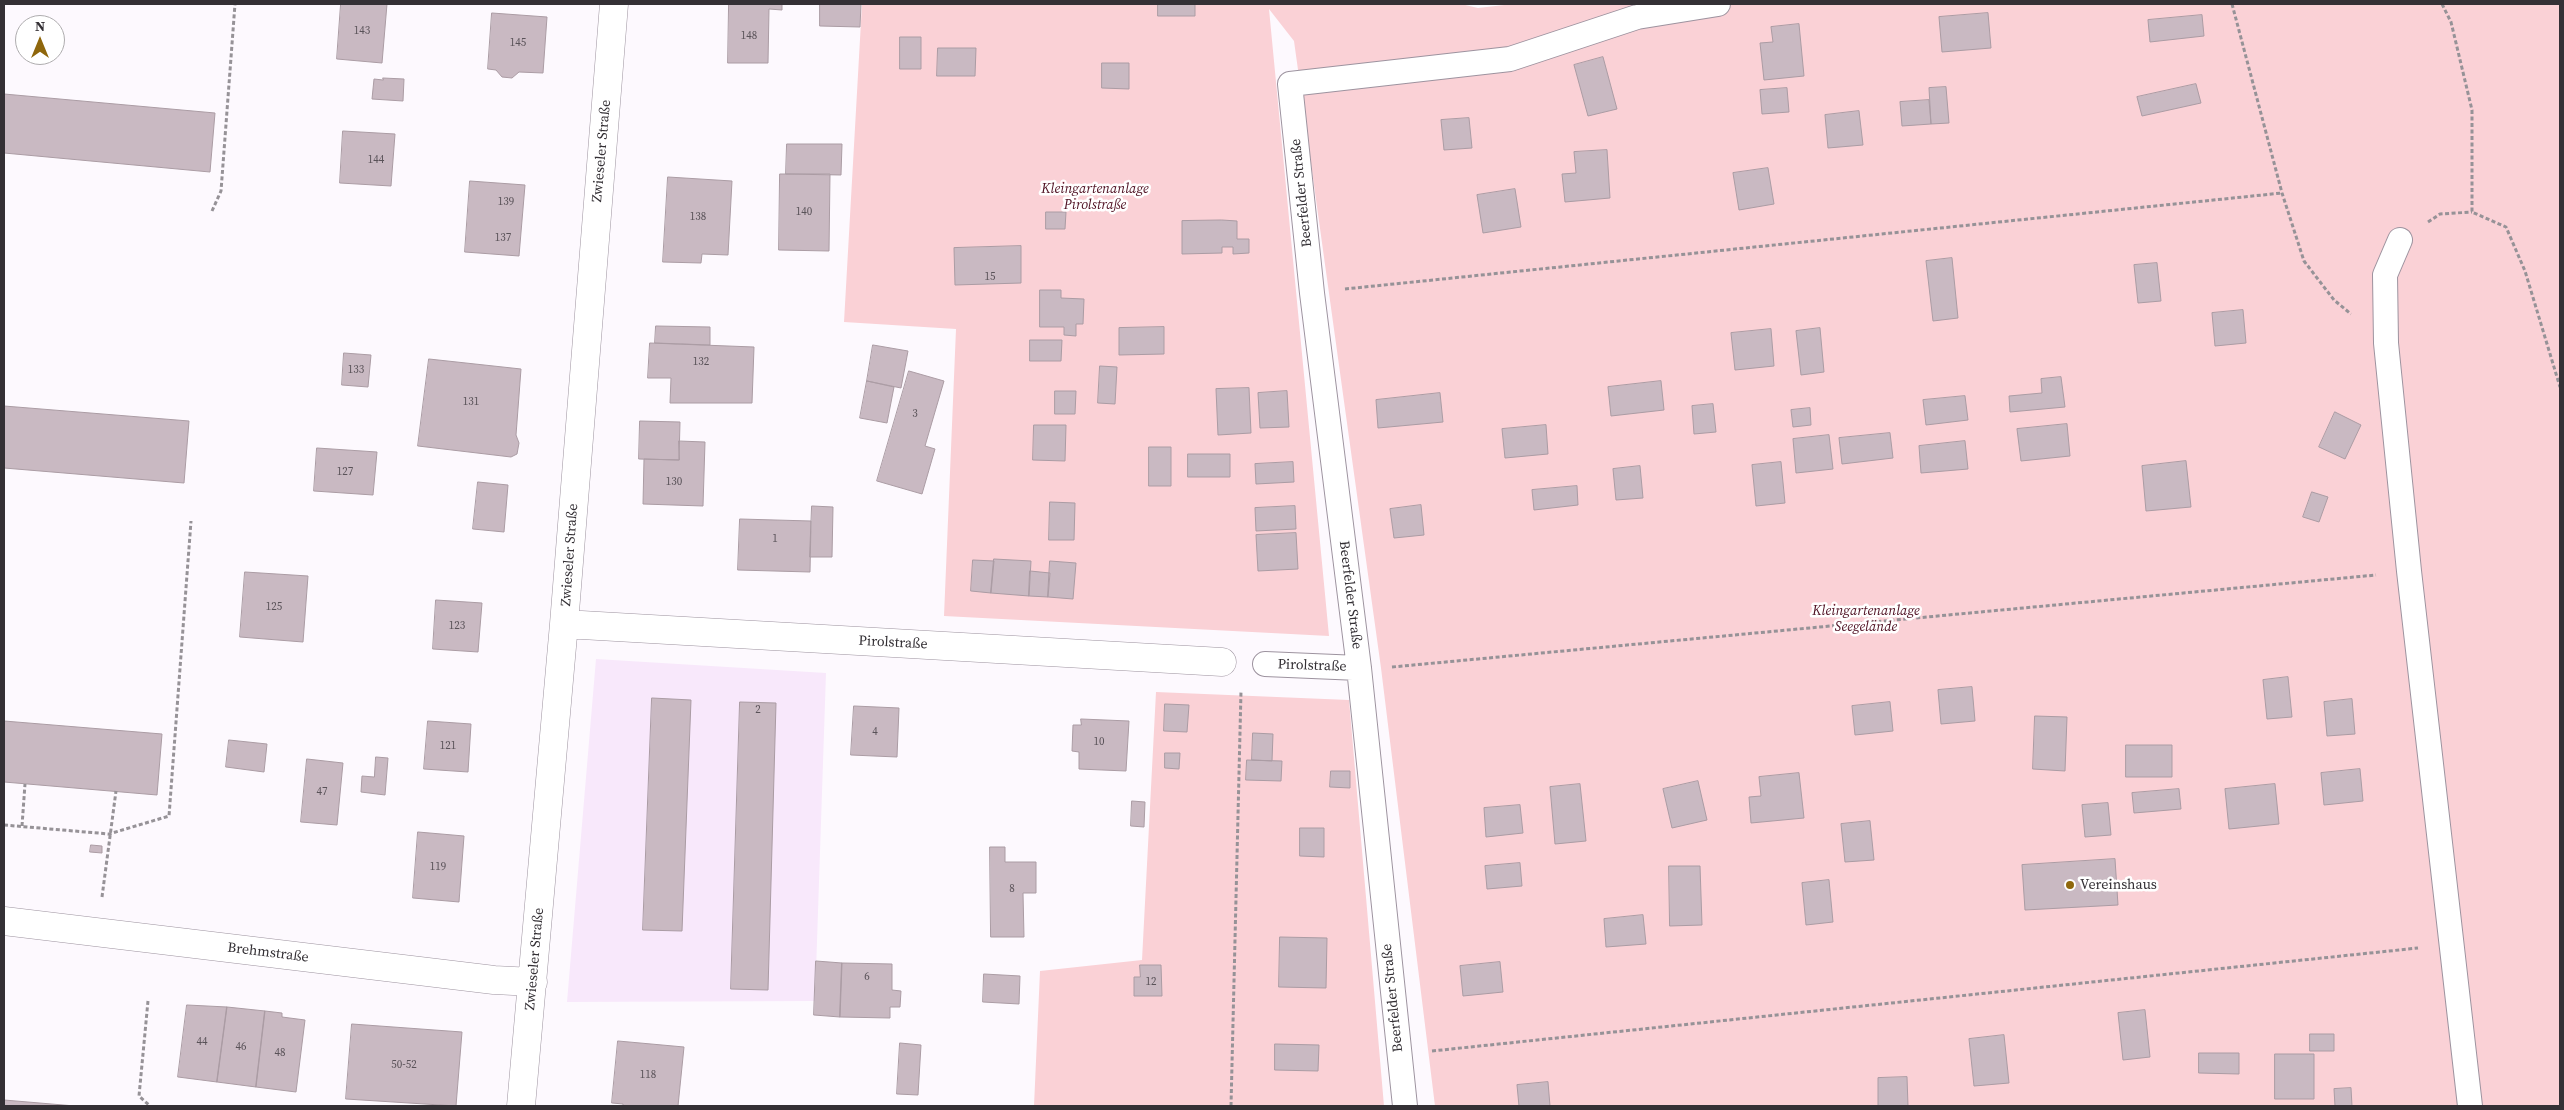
<!DOCTYPE html>
<html>
<head>
<meta charset="utf-8">
<style>
  body { margin:0 }
  #map { position:relative; width:2564px; height:1110px; overflow:hidden; background:#fdf9fe; font-family:"Source Serif 4",serif }
  canvas { display:block }
  .frame { position:absolute; inset:0; border:5px solid #343035; pointer-events:none }
  .north { position:absolute; left:15px; top:15px; width:50px; height:50px; box-sizing:border-box; background:#fff; border:1px solid #aeacae; border-radius:50%; rotate:0deg; font-size:14px; font-weight:700; line-height:20px; text-align:center; color:#343035 }
  .north::after { content:''; display:block; margin:auto; width:18px; height:22px; background:#8f670c; clip-path:polygon(50% 0,100% 100%,50% 72%,0 100%) }
</style>
</head>
<body>
<div id="map">
<canvas width="2564" height="1110"></canvas>
<div class="frame"></div>
<div class="north">N</div>
</div>
<script>
const g = document.querySelector('canvas').getContext('2d');
g.lineJoin = 'round';
function fill(path, color) { g.fillStyle = color; g.fill(path, 'evenodd'); }
function strokePath(path, color, width, dash) { g.strokeStyle = color; g.lineWidth = width; g.lineCap = dash ? 'butt' : 'round'; g.setLineDash(dash || []); g.stroke(path); }
function drawText(font, color, halo, rows, align = 'center') {
  g.font = font + ' "Source Serif 4",serif'; g.lineWidth = 5; g.setLineDash([]); g.textBaseline = 'middle'; g.strokeStyle = halo; g.fillStyle = color; for (const [text, x, y, turn = 0] of rows) {
    g.save(); g.translate(x, y); g.rotate((+turn || 0) * Math.PI / 180); g.textAlign = isNaN(turn) ? turn : align; if (halo) g.strokeText(text, 0, 0); g.fillText(text, 0, 0); g.restore();
  }
}
fill(new Path2D(`
  M596 659 826 673 815 1001 567 1002Z`), '#f8e8fb');
fill(new Path2D(`
  M862 4H1461L1478 8 1513 4H2560V1106H1435L1381 668 1294 41 1269 9 1329 636 944 616 956 329 844 322Z
  M1156 692 1349 700 1384 1106H1034L1040 971 1142 960Z`), '#fad1d6');
const building = new Path2D(`
  M341 4H387L382 63 337 59Z
  M729 4H782V10L769 9 768 63H728Z
  M820 4H861L860 27 820 26Z
  M1158 4H1195V16H1158Z
  M492 13 547 17 543 73 519 72 512 78 502 77 496 70 488 69Z
  M1988 13 1991 48 1942 52 1939 17Z
  M2202 15 2204 36 2150 42 2148 20Z
  M1799 24 1804 76 1764 80 1760 43 1773 42 1771 27Z
  M900 37H921V69H900Z
  M938 48H976L975 76H937Z
  M1603 57 1617 109 1588 116 1574 65Z
  M1102 63H1129V89L1102 88Z
  M383 78 404 79 403 101 372 99 374 79 383 80Z
  M2196 84 2201 103 2142 116 2137 97Z
  M1946 87 1949 123 1931 124 1929 88Z
  M1787 88 1789 112 1762 114 1760 90Z
  M4 94 215 113 210 172 4 153Z
  M1929 100 1931 124 1902 126 1900 102Z
  M1859 111 1863 145 1828 148 1825 115Z
  M1469 118 1472 148 1444 150 1441 120Z
  M343 131 395 134 391 186 340 183Z
  M787 144H842L841 175 786 174Z
  M1607 150 1610 198 1565 202 1562 174 1576 173 1574 152Z
  M1768 168 1774 204 1739 210 1733 173Z
  M780 174H830L829 251 779 250Z
  M668 177 732 181 728 255 702 254 701 263 663 262Z
  M470 181 525 185 519 256 465 252Z
  M1515 189 1521 227 1483 233 1477 195Z
  M1046 212H1066L1065 229H1046Z
  M1222 220 1237 221V239H1249V253L1233 254V247H1222V253L1182 254V221Z
  M1021 246V283L955 285 954 248Z
  M1952 258 1958 318 1933 321 1926 261Z
  M2157 263 2161 301 2138 303 2134 265Z
  M1040 290H1061V298L1084 299 1083 324H1076V336L1064 335V327H1040Z
  M2243 310 2246 343 2215 346 2212 313Z
  M656 326 710 327V345L655 343Z
  M1164 327V354L1119 355V328Z
  M1820 328 1824 372 1801 375 1796 331Z
  M1771 329 1774 366 1735 370 1731 333Z
  M1030 340H1062L1061 361H1030Z
  M650 343 754 347 752 403H670L671 378H648Z
  M873 345 908 351 901 388 867 381Z
  M344 353 371 355 368 387 342 385Z
  M429 359 521 369 516 435 519 443 517 454 511 457 418 446Z
  M1100 366 1117 367 1115 404 1098 403Z
  M909 371 944 381 925 446 935 449 922 494 877 481Z
  M2061 377 2065 407 2010 412 2009 396 2042 393 2041 379Z
  M867 381 894 387 887 423 860 418Z
  M1661 381 1664 410 1611 416 1608 387Z
  M1249 388 1251 433 1218 435 1216 389Z
  M1055 391H1076L1075 414H1055Z
  M1287 391 1289 427 1260 428 1258 393Z
  M1440 393 1443 422 1378 428 1376 400Z
  M1965 396 1968 420 1926 425 1923 400Z
  M1713 404 1716 432 1694 434 1692 406Z
  M4 406 189 421 184 483 4 468Z
  M1810 408 1811 425 1793 427 1791 410Z
  M2335 412 2361 425 2345 459 2319 447Z
  M640 421 680 422 679 460 639 459Z
  M2067 424 2070 456 2021 461 2017 429Z
  M1034 425H1066L1065 461 1033 460Z
  M1546 425 1548 454 1505 458 1502 429Z
  M1890 433 1893 458 1842 464 1839 438Z
  M1829 435 1833 469 1796 473 1793 439Z
  M679 441 705 442 703 506 643 504 644 459 679 460Z
  M1965 441 1968 469 1921 473 1919 446Z
  M1149 447H1171V486H1149Z
  M317 448 377 452 373 495 314 491Z
  M1188 454H1230V477H1188Z
  M2186 461 2191 507 2146 511 2142 466Z
  M1293 462 1294 482 1256 484 1255 464Z
  M1781 462 1785 503 1756 506 1752 465Z
  M1640 466 1643 498 1616 500 1613 469Z
  M478 482 508 485 504 532 473 529Z
  M1577 486 1578 505 1534 510 1532 490Z
  M2312 492 2328 497 2319 522 2303 517Z
  M1050 502 1075 503 1074 540H1049Z
  M1421 505 1424 535 1394 538 1390 509Z
  M812 506 833 507 832 557H810Z
  M1295 506 1296 529 1256 531 1255 508Z
  M740 519 811 521 810 572 738 570Z
  M1296 533 1298 569 1258 571 1256 535Z
  M994 559 1031 561 1029 596 991 593Z
  M973 560 994 561 991 593 971 591Z
  M1050 561 1076 563 1073 599 1048 597Z
  M1030 571 1050 573 1048 597 1029 596Z
  M245 572 308 576 303 642 240 637Z
  M436 600 482 603 478 652 433 649Z
  M2288 677 2292 717 2267 719 2263 680Z
  M1972 687 1975 721 1941 724 1938 690Z
  M652 698 691 700 682 931 643 930Z
  M2352 699 2355 734 2327 736 2324 702Z
  M740 702 776 703 768 990 731 989Z
  M1890 702 1893 731 1855 735 1852 706Z
  M1165 704 1189 705 1187 732 1164 731Z
  M854 706 899 708 897 757 851 755Z
  M2035 716 2067 717 2065 771 2033 769Z
  M1081 719 1129 721 1126 771 1079 769V752L1072 751 1073 725H1081Z
  M4 721 162 734 157 795 4 782Z
  M428 721 471 724 468 772 424 769Z
  M1253 733 1273 734 1272 761 1252 760Z
  M229 740 267 744 264 772 226 767Z
  M2126 745H2172V777H2126Z
  M1165 753H1180L1179 769 1165 768Z
  M376 757 388 758 385 795 361 792 362 776 374 777Z
  M307 759 343 763 337 825 301 822Z
  M1247 760 1282 761 1281 781 1246 780Z
  M2360 769 2363 801 2324 805 2321 773Z
  M1331 771H1350V788L1330 787Z
  M1799 773 1804 818 1751 823 1749 797 1761 796 1759 777Z
  M1698 781 1707 820 1672 828 1663 789Z
  M1580 784 1586 841 1555 844 1550 787Z
  M2275 784 2279 824 2229 829 2225 789Z
  M2179 789 2181 809 2134 813 2132 793Z
  M1132 801 1145 802 1144 827 1131 826Z
  M2108 803 2111 835 2085 837 2082 805Z
  M1520 805 1523 833 1486 837 1484 808Z
  M1870 821 1874 860 1845 862 1841 824Z
  M1300 828H1324V857L1300 856Z
  M418 832 464 836 459 902 413 898Z
  M91 845 102 846V853L90 852Z
  M990 847H1005V862H1036V893H1023L1024 937H991Z
  M2115 859 2118 905 2025 910 2022 865Z
  M1520 863 1522 886 1487 889 1485 866Z
  M1669 866H1700L1702 925 1670 926Z
  M1829 880 1833 922 1806 925 1802 883Z
  M1643 915 1646 944 1606 947 1604 919Z
  M1280 937 1327 938 1326 988 1279 987Z
  M816 961 842 963 840 1017 814 1015Z
  M1500 962 1503 992 1463 996 1460 966Z
  M842 963 892 964V990L901 991 900 1007H890V1018L840 1017Z
  M1140 965H1161L1162 996H1134V977H1140Z
  M984 974 1020 976 1019 1004 983 1002Z
  M187 1005 227 1007 217 1082 178 1077Z
  M227 1007 265 1011 256 1087 217 1082Z
  M2145 1010 2150 1057 2123 1060 2118 1013Z
  M265 1011 282 1013V1017L305 1020 296 1092 256 1087Z
  M352 1024 462 1032 456 1106 346 1099Z
  M2310 1034H2334V1051H2310Z
  M2004 1035 2009 1083 1974 1086 1969 1039Z
  M618 1041 684 1047 678 1106H623V1104L612 1103Z
  M900 1043 921 1045 918 1095 897 1094Z
  M1275 1044 1319 1045 1318 1071 1275 1070Z
  M2199 1053H2239V1074L2199 1073Z
  M2275 1054H2314V1099H2275Z
  M1907 1077 1908 1106H1878V1078Z
  M1548 1082 1550 1106H1519L1517 1085Z
  M2351 1088 2352 1106H2335L2334 1089Z
  M4 1100 75 1106H4Z`);
fill(building, '#c9b9c2');
strokePath(building, '#ab9ca4', 1);
const service = new Path2D(`
  M2400 240 2385 275 2386 343 2409 571 2470 1106
  M1265 664 1359 668
  M1405 1106 1359 668 1312 293 1290 84 1510 59 1637 17 1718 4`);
const minor = new Path2D(`
  M564 624 1222 662
  M4 921 494 980 533 982
  M521 1106 564 624 614 4`);
strokePath(service, '#9d939f', 26);
strokePath(minor, '#9d939f', 29);
strokePath(new Path2D(`
  M2232 4 2282 193 2304 261 2334 300 2351 314
  M2442 4 2451 22 2472 110V212L2506 227 2525 271 2560 387
  M212 211 221 191 235 4
  M2428 222 2440 214 2472 212
  M1345 289 2282 193
  M1392 667 2376 575
  M4 825 109 834 169 816 191 521
  M22 826 25 784
  M102 897 116 791
  M148 1001 139 1096 150 1106
  M1432 1051 2418 948
  M1231 1106 1241 691`), '#969297', 3, [4, 2.5]);
strokePath(service, '#fff', 24);
strokePath(minor, '#fff', 28);
for (const [x, y, r, color] of [
  [2070,885,5,"#8f670c"]
]) { const dot = new Path2D(); dot.arc(x, y, r, 0, 2 * Math.PI); g.fillStyle = color; g.fill(dot); strokePath(dot, '#fff', 2); }
drawText('11px', '#595258', null, [
  ["143",362,31],
  ["148",749,36],
  ["145",518,43],
  ["144",376,160],
  ["139",506,202],
  ["140",804,212],
  ["138",698,217],
  ["137",503,238],
  ["15",990,277],
  ["132",701,362],
  ["133",356,370],
  ["131",471,402],
  ["3",915,414],
  ["127",345,472],
  ["130",674,482],
  ["1",775,539],
  ["125",274,607],
  ["123",457,626],
  ["2",758,710],
  ["4",875,732],
  ["10",1099,742],
  ["121",448,746],
  ["47",322,792],
  ["119",438,867],
  ["8",1012,889],
  ["6",867,977],
  ["12",1151,982],
  ["44",202,1042],
  ["46",241,1047],
  ["48",280,1053],
  ["50-52",404,1065],
  ["118",648,1075]
]);
drawText('14px', '#343035', '#fff', [
  ["Zwieseler Straße",602,151,-85],
  ["Beerfelder Straße",1302,193,-96],
  ["Zwieseler Straße",570,555,-86],
  ["Beerfelder Straße",1350,595,83],
  ["Pirolstraße",893,643,3],
  ["Pirolstraße",1312,666,2],
  ["Brehmstraße",268,953,7],
  ["Zwieseler Straße",535,959,-85],
  ["Beerfelder Straße",1393,998,-96]
]);
drawText('italic 14px', '#4e0f21', '#fff', [
  ["Kleingartenanlage",1095,189],
  ["Pirolstraße",1095,205],
  ["Kleingartenanlage",1866,611],
  ["Seegelände",1866,627]
]);
drawText('14px', '#343035', '#fff', [
  ["Vereinshaus",2080,885]
], 'left');
</script>
</body>
</html>
